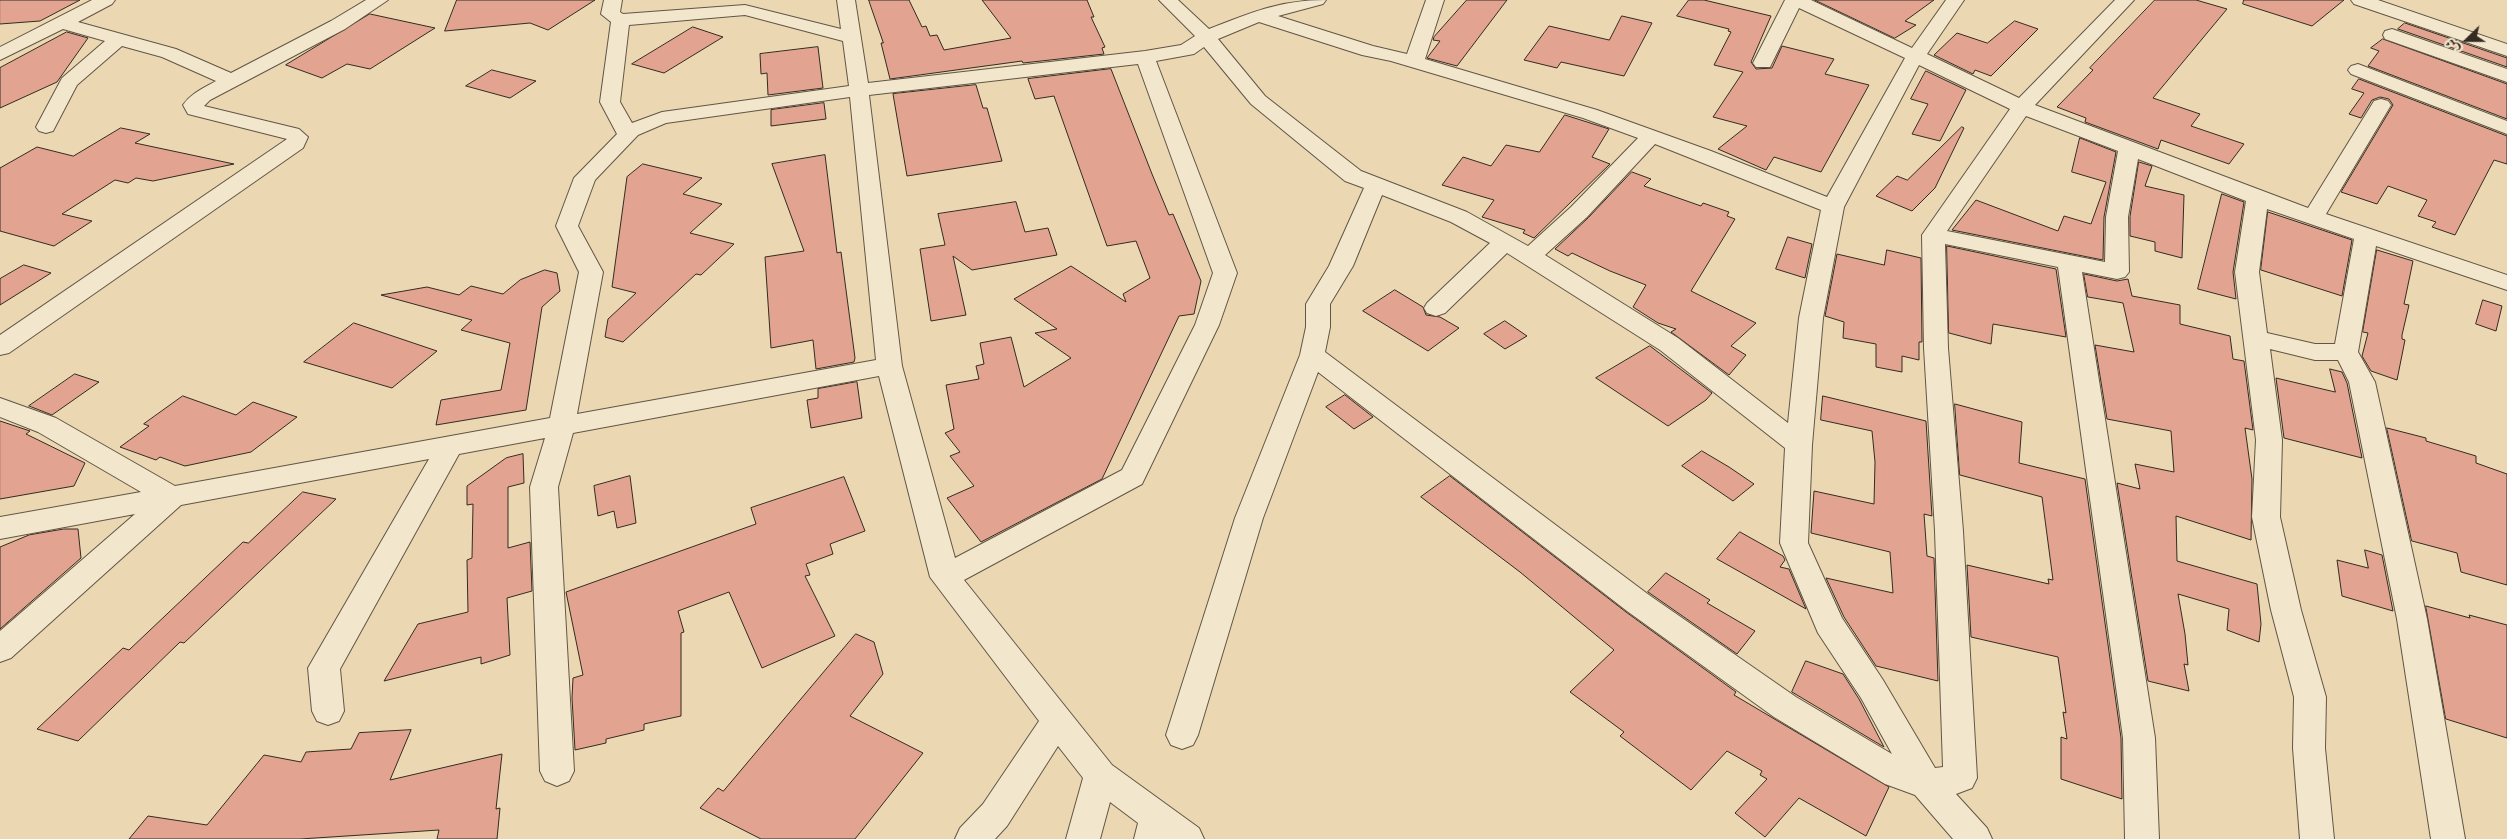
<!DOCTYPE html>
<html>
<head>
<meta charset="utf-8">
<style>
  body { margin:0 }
  #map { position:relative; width:2507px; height:839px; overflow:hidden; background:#ebd8b2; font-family:Alegreya,Amiri,serif }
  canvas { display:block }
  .north { position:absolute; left:2442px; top:15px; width:50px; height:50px; -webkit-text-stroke:4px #f2e6cd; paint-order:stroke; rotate:248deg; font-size:14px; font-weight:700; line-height:20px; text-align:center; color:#332b21 }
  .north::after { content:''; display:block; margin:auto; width:18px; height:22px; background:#332b21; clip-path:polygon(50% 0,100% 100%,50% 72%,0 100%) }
</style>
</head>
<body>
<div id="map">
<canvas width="2507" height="839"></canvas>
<div class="north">ش</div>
</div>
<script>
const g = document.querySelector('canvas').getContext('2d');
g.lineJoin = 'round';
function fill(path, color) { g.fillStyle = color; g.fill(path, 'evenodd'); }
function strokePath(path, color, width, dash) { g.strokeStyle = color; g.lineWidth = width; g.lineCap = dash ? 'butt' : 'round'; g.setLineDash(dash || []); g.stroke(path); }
const building = new Path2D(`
  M0 0H80L40 21 0 24Z
  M457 0H595L548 30 530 23 445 31Z
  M869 0H909L922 27 926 26 930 36 937 35 944 50 1011 38 982 0H1087L1094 17H1091L1105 47 1102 48 1104 54 1023 63 1022 61 890 79 881 43H883Z
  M1467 0H1507L1457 66 1427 58 1440 41 1433 40 1434 37Z
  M1689 0H1704L1771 16 1751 62 1756 69 1772 68 1782 46 1834 59 1825 74 1869 85 1821 172 1774 157 1766 170 1718 149 1747 126 1713 117 1743 72 1714 65 1731 32 1728 31 1729 29 1677 16Z
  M1815 0H1934L1905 21 1916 25 1895 38Z
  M2155 0H2196L2227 9 2153 98 2200 114 2191 126 2244 144 2229 164 2161 140 2158 149 2085 122 2086 118 2057 107 2093 70 2090 68Z
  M2244 0H2344L2312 26 2243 4Z
  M370 14 435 28 370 69 347 64 322 78 286 65Z
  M1622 16 1652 23 1624 76 1561 62 1557 68 1524 60 1549 26 1609 40Z
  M2015 21 2038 29 1991 76 1975 70 1973 74 1934 55 1957 33 1987 43Z
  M2405 23 2507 58V67L2398 29Z
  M693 27 723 37 664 73 632 64Z
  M67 32 88 38 57 82 0 108V68Z
  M2383 39 2507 84V119L2368 66 2379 51 2371 48Z
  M818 47 823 88 768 95 767 73 761 74 760 54Z
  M1111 69 1152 174 1169 215 1173 214 1201 281 1194 314 1179 316 1102 479 981 542 947 498 974 486 950 456 960 452 945 433 954 429 946 385 979 379 976 366 984 364 980 343 1011 337 1024 387 1071 358 1035 333 1057 329 1014 299 1071 266 1126 302 1123 294 1150 278 1136 241 1107 246 1054 96 1035 99 1028 79Z
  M492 70 536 81 510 98 466 86Z
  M1926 71 1966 90 1940 141 1912 134 1928 104 1911 99Z
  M2359 79 2507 136V164L2494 160 2455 235 2432 227 2436 222 2418 216 2427 200 2388 186 2377 204 2341 192 2393 105 2389 99 2380 97 2372 100 2361 118 2349 114 2364 93 2352 89Z
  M976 85 983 108H987L1002 161 907 176 893 94Z
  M824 103 826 119 771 126V110Z
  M1565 115 1609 129 1592 157 1610 164 1534 238 1523 233 1525 230 1482 217 1494 200 1442 185 1463 157 1491 166 1506 145 1539 152Z
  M1962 127 1964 128 1935 188 1912 211 1876 196 1897 176 1907 180Z
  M121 128 150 134 135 143 234 164 153 181 136 178 128 183 115 180 62 214 92 221 54 246 0 231V168L37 147 73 156Z
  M2080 138 2116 152 2104 217 2103 260 1952 230 1976 200 2058 231 2064 216 2091 224 2106 182 2072 172Z
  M825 155 837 253 841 252 855 358 854 362 816 369 813 340 771 348 765 257 804 251 772 164Z
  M2139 162 2152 166 2145 186 2184 195 2182 258 2155 251V242L2130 236V217Z
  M643 164 702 178 683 194 722 204 690 233 734 244 701 275 696 274 623 342 605 337 608 319 636 293 612 287 627 177Z
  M1632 172 1651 179 1644 186 1701 206 1703 203 1729 212 1727 216 1735 219 1691 291 1756 323 1731 346 1746 355 1729 375 1671 332 1676 329 1658 323 1633 307 1646 285 1610 271 1572 253 1568 256 1555 249 1588 218Z
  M2222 194 2244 202 2233 272 2236 299 2198 289Z
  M1016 202 1025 232 1048 228 1057 255 972 270 953 256 966 315 931 321 920 249 945 245 938 214Z
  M2268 212 2352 240 2342 296 2261 270Z
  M1788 237 1812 244 1805 278 1776 269Z
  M1947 246 2056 269 2066 337 1993 324 1991 344 1949 333Z
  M1887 250 1921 258 1922 342H1919V360L1902 356V372L1876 367V344L1843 338 1844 322 1825 316 1837 254 1884 265Z
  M2377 250 2413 261 2404 304 2409 305 2402 335V339L2405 340 2397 380 2371 371 2362 356 2368 333 2363 332Z
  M24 265 51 273 0 305V279Z
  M545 270 557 273 560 291 542 307 526 410 436 425 441 400 501 390 510 343 461 330 472 320 381 295 427 287 459 295 471 286 503 294 520 280Z
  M2084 274 2117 281 2128 279 2132 296 2180 305V324L2230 336 2233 359 2244 361 2253 430 2245 428 2252 479 2251 540 2176 516 2177 561 2257 584 2261 624 2259 642 2227 630 2229 609 2178 594 2185 634 2188 665 2184 664 2189 691 2148 681 2117 483 2140 489 2135 464 2174 472 2171 431 2107 419 2095 345 2134 352 2123 303 2088 297Z
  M1395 290 1423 307 1426 315 1440 317 1459 328 1428 351 1363 311Z
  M2483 300 2502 306 2496 331 2476 324Z
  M1505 321 1527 336 1505 349 1484 334Z
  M354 323 437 351 392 388 304 362Z
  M1650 346 1712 393 1706 400 1668 426 1596 378Z
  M2330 369 2342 372 2347 383 2362 458 2284 438 2276 378 2335 392Z
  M75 374 99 382 52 415 29 406Z
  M857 382 862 418 811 428 807 400 818 398V389Z
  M1345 395 1373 417 1354 429 1326 407Z
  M183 396 236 415 253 402 297 417 251 452 185 466 160 457 156 460 120 447 149 426 144 424Z
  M1823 396 1926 421 1932 516 1924 514 1927 556 1934 558 1938 681 1876 666 1844 617 1826 578 1893 593 1890 552 1811 533 1814 491 1874 504 1875 462 1872 431 1821 420Z
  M1955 404 2022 422 2019 463 2085 479 2121 738 2122 799 2061 779V737L2067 739 2063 712 2066 713 2058 657 1971 637 1967 565 2049 584 2048 579 2053 580 2042 497 1960 475Z
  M0 421 30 431 26 434 85 463 74 486 0 499Z
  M2387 428 2426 438V441L2476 456V463L2507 474V585L2461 572 2457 553 2412 541Z
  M1702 451 1729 467 1754 484 1733 501 1682 466Z
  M523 454 524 483 508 487V548L530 542 532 591 507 598 510 655 481 664V657L384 681 418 624 468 612 467 560 472 558 473 504 467 505V486L506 458Z
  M630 476 636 523 617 528 614 511 598 516 594 486Z
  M1450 476 1626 612 1736 692 1734 695 1889 787 1866 836 1799 798 1765 837 1735 813 1767 779 1760 775 1762 771 1727 751 1691 790 1620 736 1624 732 1570 692 1614 650 1520 572 1421 497Z
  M844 477 865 531 830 544 833 554 806 564 810 575 805 576 835 636 762 668 729 592 678 611 684 632 681 633V716L644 724V730L606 739V743L575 750 572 698 573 678 583 675 566 592 756 524 751 508Z
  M303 492 336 499 184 643 180 642 78 741 37 729 123 648 129 650 243 542 248 543Z
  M64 529H78L81 558 0 629V547L29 535Z
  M1740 532 1783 556 1785 560 1780 567 1789 569 1806 609 1717 559Z
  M2365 550 2382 555 2393 611 2342 596 2337 560 2368 568Z
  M1666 573 1710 600 1707 603 1755 631 1737 654 1648 592Z
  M2426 606 2470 618 2469 615 2507 625V738L2446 719Z
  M856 634 874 642 883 674 850 716 923 753 855 839H761L700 808 718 788 723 791Z
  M1806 661 1843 674 1859 699 1884 747 1792 692Z
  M411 730 390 780 502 754 496 809 500 808 497 839H437L439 830 300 839H129L148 816 207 825 264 755 301 762 306 752 351 749 359 733Z`);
fill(building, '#e2a490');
strokePath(building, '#332b21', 1);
const minor = new Path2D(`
  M92 0H115L112 4 78 22 176 49 231 73 331 21 366 0H388L345 29 210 100 204 106 299 129 308 137 303 148 9 353 0 355V335L287 139 188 114 183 105C191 93 204 88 216 81L162 57 122 46 77 85 53 131 46 133 39 131 36 127 62 78 105 41 63 29 0 60V47Z
  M604 0H622L620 12 623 14 745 5 841 29 837 0H855L868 83 1145 51 1181 45 1195 36 1159 0H1178L1209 29C1250 13 1280 0 1326 0L1323 4 1278 16 1373 46 1407 54 1426 0H1444L1425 59 1597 110 1711 151 1827 197 1905 58 1799 8 1770 67H1756L1753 63 1785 0H1811L1912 48 1946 0H1964L1927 54 2019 98 2115 0H2134L2035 105 2308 208 2374 101 2381 99 2388 101 2391 105 2326 214 2507 275V290L2376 246 2358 352 2375 382 2427 619 2465 839H2431L2397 619 2349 382 2338 360H2315L2270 349 2282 440 2280 517 2301 610 2326 697 2325 748 2334 839H2300L2293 748 2294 697 2271 610 2252 517 2256 440 2235 272 2246 201 2138 159 2128 217 2129 272 2125 277 2117 279 2082 272 2155 738 2159 839H2125L2123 738 2058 267 1945 244 1948 348 1963 531 1977 778 1972 788 1956 794 1987 828 1992 839H1953L1915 795 1885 784 1774 717 1627 611 1318 372 1263 518 1198 735 1193 745 1182 749 1171 745 1166 735 1235 518 1300 355 1306 327V304L1329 266 1364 188 1345 181 1251 104 1204 47 1194 54 1156 61 1237 273 1219 325 1142 484 964 580 1112 765 1199 828 1204 839H1134L1138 823 1110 802 1100 839H1066L1083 778 1058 746 1007 826 995 839H955L960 828 983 804 1039 721 930 577 879 376 573 433 558 487 574 771 569 781 557 786 545 781 540 771 530 487 545 438 459 454 340 669 344 711 339 721 328 725 317 721 312 711 308 668 429 459 181 505 11 658 0 662V631L135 514 0 539V517L141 492 38 432 0 417V398L56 418 175 486 550 418 579 272 556 226 574 178 617 134 600 102 611 22 601 14ZM745 15 843 41 849 86 662 112 632 123 620 102 629 25ZM1259 22 1362 55 1391 61 1583 118 1638 138 1571 207 1528 246 1467 212 1361 171 1265 96 1218 39ZM1138 64 1213 273 1195 325 1122 470 955 558 902 366 869 95ZM1919 65 2010 109 1922 235 1924 348 1935 531 1943 767 1935 768 1883 680 1842 618 1808 543 1812 445 1823 318 1844 207ZM850 97 876 360 577 414 603 272 578 226 595 180 638 135 666 123ZM2026 116 2118 151 2106 217 2105 262 1947 231ZM1655 144 1821 210 1799 318 1788 423 1678 338 1545 255 1587 217ZM1382 195 1451 222 1490 243 1427 303 1424 308 1427 313 1436 316 1445 313 1507 253 1660 350 1785 448 1780 543 1818 633 1861 698 1892 754 1796 697 1649 595 1325 352 1330 327V304L1353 266ZM2267 209 2354 239 2335 344H2315L2267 333 2259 272Z
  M2351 0H2378L2507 44V56L2354 4Z
  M2392 29 2507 69V82L2385 39 2383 35 2385 31Z
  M2358 64 2507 121V134L2351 74 2348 70 2351 66Z`);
strokePath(minor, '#615645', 2);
fill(minor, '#f2e6cd');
</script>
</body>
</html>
